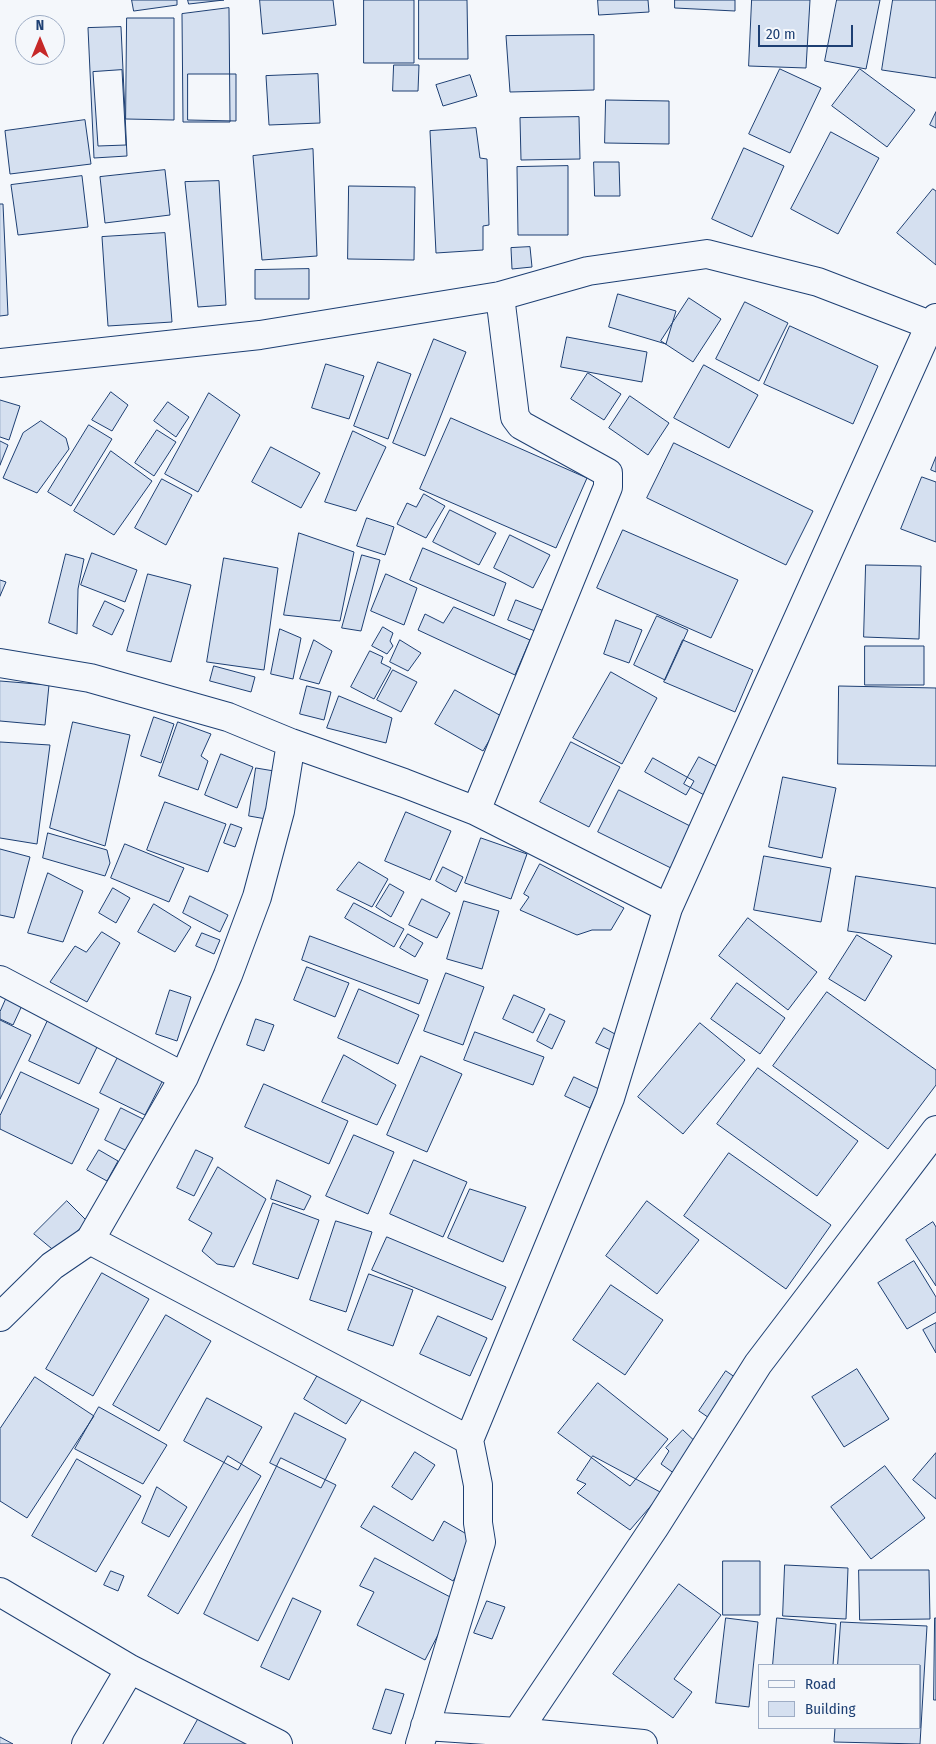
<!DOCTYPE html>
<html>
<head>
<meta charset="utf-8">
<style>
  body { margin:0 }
  #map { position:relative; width:936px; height:1744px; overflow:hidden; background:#f4f7fb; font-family:"Fira Sans Condensed",sans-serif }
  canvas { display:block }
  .legend { position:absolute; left:758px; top:1664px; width:162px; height:65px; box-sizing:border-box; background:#f4f7fb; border:1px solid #9eadc5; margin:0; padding:6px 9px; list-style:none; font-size:15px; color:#1d3f73 }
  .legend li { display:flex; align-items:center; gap:10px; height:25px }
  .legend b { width:25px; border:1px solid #9eadc5 }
  .north { position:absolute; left:15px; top:15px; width:50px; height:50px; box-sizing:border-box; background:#f4f7fb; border:1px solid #9eadc5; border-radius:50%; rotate:0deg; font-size:14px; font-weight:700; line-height:20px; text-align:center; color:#1d3f73 }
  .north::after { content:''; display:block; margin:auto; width:18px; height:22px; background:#c62828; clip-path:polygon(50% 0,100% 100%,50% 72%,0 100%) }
  .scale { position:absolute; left:758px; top:25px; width:95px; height:22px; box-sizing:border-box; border:2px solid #1d3f73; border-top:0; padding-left:6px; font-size:15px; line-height:18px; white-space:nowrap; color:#1d3f73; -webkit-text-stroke:4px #f4f7fb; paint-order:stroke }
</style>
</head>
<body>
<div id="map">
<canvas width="936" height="1744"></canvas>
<ul class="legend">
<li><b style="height:6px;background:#f4f7fb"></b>Road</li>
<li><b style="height:14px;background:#d5e0f0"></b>Building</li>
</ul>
<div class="north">N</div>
<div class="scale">20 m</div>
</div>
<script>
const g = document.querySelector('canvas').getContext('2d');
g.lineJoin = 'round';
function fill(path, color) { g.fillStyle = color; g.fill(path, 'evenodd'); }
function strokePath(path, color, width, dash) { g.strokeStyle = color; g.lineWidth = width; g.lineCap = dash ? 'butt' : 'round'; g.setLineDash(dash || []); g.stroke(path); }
const building = new Path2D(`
  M132 0H177V5L134 11Z
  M188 0H224L189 4Z
  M260 0H333L336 25 263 34Z
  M364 0H414V63H364Z
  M419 0H467L468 59H419Z
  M598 0H648L649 12 599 15Z
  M675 0H735V11L675 8Z
  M752 0H810L806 68 749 66Z
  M837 0H880L866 69 825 61Z
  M893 0H936V78L882 70Z
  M229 8 230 122H183L182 14Z
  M127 18H174V120L126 119Z
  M121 27 127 156 94 158 88 28Z
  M594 35V90L510 92 506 36Z
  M394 65H419L418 91H393Z
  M780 69 821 88 790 153 749 134Z
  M860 69 915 110 887 147 832 106Z
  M122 70 126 145 98 146 93 72Z
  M188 74H236V121L188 120Z
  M318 74 320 123 269 125 266 76Z
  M470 75 477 96 443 106 436 85Z
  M606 100 669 101V144L605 143Z
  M936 112V128L930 125Z
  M579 117 580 159 521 160 520 118Z
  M85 120 91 164 10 174 5 131Z
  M476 128 480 158 487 159 489 225 483 226V250L436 253 430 131Z
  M831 132 879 158 838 234 791 209Z
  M744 148 784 166 752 237 712 219Z
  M313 149 317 256 262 260 253 156Z
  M594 162H619L620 196H595Z
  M568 166V235H518L517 167Z
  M165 170 170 215 105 223 100 177Z
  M82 176 88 227 18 235 11 185Z
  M219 181 226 305 198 307 185 182Z
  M349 186 415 187 414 260 348 259Z
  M933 189 936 191V265L897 233Z
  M0 204H3L8 315 0 316Z
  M165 233 172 322 108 326 102 237Z
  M530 247 532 267 512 269 511 248Z
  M309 269V299H255V270Z
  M618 294 676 311 666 344 609 327Z
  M689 298 721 319 693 362 661 341Z
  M745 302 788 323 759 381 716 359Z
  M790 326 878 366 853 424 764 384Z
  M567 337 647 352 642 382 561 367Z
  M434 339 466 352 425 456 393 443Z
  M378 362 411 374 388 439 354 426Z
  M326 364 364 376 349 419 312 408Z
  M704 365 758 395 729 448 674 418Z
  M588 373 621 394 604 420 571 399Z
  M111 392 128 405 112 431 92 420Z
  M209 393 240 415 198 492 165 474Z
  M630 396 669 423 648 455 609 428Z
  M0 400 20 406 9 440 0 437Z
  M168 402 189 417 176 437 154 421Z
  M451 418 587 478 556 548 420 489Z
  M41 421 66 438 69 449 37 493 3 478 23 433Z
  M89 425 112 439 71 506 48 492Z
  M157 430 176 442 154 476 135 463Z
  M353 431 386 447 356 511 325 502Z
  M0 441 8 445 0 465Z
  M674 443 813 511 786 565 647 498Z
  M271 447 320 473 301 508 252 482Z
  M111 451 152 481 114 535 74 511Z
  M936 457V472L931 470Z
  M922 477 936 482V542L901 529Z
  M162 479 192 495 166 545 135 528Z
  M424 494 445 506 426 538 397 524 407 503 416 507Z
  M450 510 496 533 479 565 433 542Z
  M367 518 394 527 385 555 357 546Z
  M623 530 738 580 711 638 597 588Z
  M299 533 354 552 340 621 284 615Z
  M510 535 550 555 533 588 494 568Z
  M423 548 506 583 494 616 410 580Z
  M92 553 137 570 125 602 81 585Z
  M66 554 84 559 78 589 77 634 49 623Z
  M362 555 380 560 361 631 342 628Z
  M224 558 278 568 264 670 207 662Z
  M866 565 921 566 919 639 864 637Z
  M148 574 191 585 171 662 127 651Z
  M386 574 417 588 404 625 371 611Z
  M0 580 6 582 0 596Z
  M516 600 544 611 535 631 508 620Z
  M105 601 124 610 112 635 93 626Z
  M454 607 530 640 515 675 418 630 425 614 443 623Z
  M657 616 688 630 665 680 634 665Z
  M616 620 642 630 629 663 604 654Z
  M383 627 393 633 390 641 393 646 387 654 372 646Z
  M280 629 301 638 293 679 271 674Z
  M314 640 332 651 319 684 300 679Z
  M400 640 421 653 408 671 390 662Z
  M683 640 753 670 735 712 664 682Z
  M865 646H924V685H865Z
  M370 651 383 657 381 663 391 668 374 699 351 687Z
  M214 666 255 677 251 692 210 681Z
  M393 670 417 682 401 712 377 700Z
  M611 672 657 698 622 764 573 738Z
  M0 681 49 685 45 725 0 721Z
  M307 686 331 692 324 720 300 714Z
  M839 686 936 688V766L838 764Z
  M455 690 503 717 483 751 435 724Z
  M339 696 392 718 386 743 327 728Z
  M154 717 174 724 161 763 141 756Z
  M73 722 130 735 105 846 50 828Z
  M178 722 211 734 201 756 208 761 198 790 159 776Z
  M0 742 50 745 37 844 0 838Z
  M571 742 620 767 589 827 540 802Z
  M221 754 253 767 237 808 205 795Z
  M699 757 720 768 706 796 684 784Z
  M653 758 694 781 686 795 645 772Z
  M256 768 280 772 272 820 249 816Z
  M783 777 836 788 822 858 769 847Z
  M619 790 696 829 675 870 598 832Z
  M165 802 226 824 208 872 147 850Z
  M406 812 451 831 430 880 385 861Z
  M231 824 242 828 235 847 224 843Z
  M48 833 107 850 110 863 105 876 43 858Z
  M481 838 527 854 511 899 465 883Z
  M125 844 184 868 169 902 111 878Z
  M0 849 30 857 14 918 0 915Z
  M764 856 831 868 821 922 754 910Z
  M359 862 388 879 372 907 337 890Z
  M540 864 624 908 611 930H592L577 935 520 910 529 897 524 894Z
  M443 867 463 877 456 892 436 881Z
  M48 873 83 891 63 942 28 933Z
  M856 876 936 888V944L848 931Z
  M390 884 404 892 391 917 376 907Z
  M113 888 130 898 116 923 99 913Z
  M190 896 228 915 220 932 183 913Z
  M422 899 450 913 437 938 409 925Z
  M464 901 499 911 482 969 447 959Z
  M354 903 404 929 394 947 345 918Z
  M154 904 191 927 175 952 138 932Z
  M748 918 817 972 788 1010 719 956Z
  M102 932 120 943 87 1002 50 982 75 946 86 952Z
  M202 933 220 940 214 954 196 946Z
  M408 934 423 943 415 957 400 948Z
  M857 935 892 956 865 1001 829 979Z
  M310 936 428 980 419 1004 302 960Z
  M307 967 349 983 335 1017 294 1000Z
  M446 973 484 987 463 1045 424 1031Z
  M737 983 785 1018 760 1054 711 1019Z
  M359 989 419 1015 398 1064 338 1038Z
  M10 990 25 999 13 1025 0 1019V1012Z
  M170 990 191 997 177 1041 156 1034Z
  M827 992 936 1070V1085L888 1149 773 1066Z
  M514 995 545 1009 533 1033 503 1019Z
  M550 1014 565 1021 552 1049 537 1041Z
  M49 1018 100 1041 79 1084 29 1061Z
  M256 1019 274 1025 264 1051 247 1045Z
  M0 1020 31 1035 0 1099Z
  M700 1023 745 1060 683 1134 638 1097Z
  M604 1028 624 1039 617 1053 596 1043Z
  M475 1032 544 1057 533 1085 464 1060Z
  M120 1053 165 1076 145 1115 100 1093Z
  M344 1055 396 1085 377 1125 322 1102Z
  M421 1056 462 1074 427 1152 387 1135Z
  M758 1068 858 1141 817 1196 717 1124Z
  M21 1072 99 1109 72 1164 0 1129V1116Z
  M574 1077 599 1089 590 1108 565 1096Z
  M264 1084 348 1121 329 1164 245 1127Z
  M121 1108 145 1120 129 1152 105 1140Z
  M354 1135 394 1152 368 1214 326 1196Z
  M99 1150 118 1161 107 1181 87 1170Z
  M196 1150 213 1158 194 1196 177 1188Z
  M729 1153 831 1225 786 1289 684 1216Z
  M414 1160 467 1182 443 1237 390 1214Z
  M218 1167 266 1199 234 1267 217 1264 202 1251 212 1233 189 1220Z
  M277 1180 311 1196 304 1210 271 1199Z
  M470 1189 526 1207 503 1262 448 1238Z
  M67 1201 87 1221 57 1253 34 1234Z
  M647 1201 699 1240 657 1294 606 1256Z
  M273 1203 319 1220 298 1279 253 1264Z
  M336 1221 372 1232 346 1312 310 1300Z
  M933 1222 936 1227V1286L906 1240Z
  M387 1237 506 1287 492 1320 372 1270Z
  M914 1261 936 1297V1312L907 1329 878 1283Z
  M102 1273 149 1299 93 1396 46 1369Z
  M369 1274 413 1290 393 1346 348 1330Z
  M611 1285 663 1320 625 1375 573 1340Z
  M166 1315 211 1341 159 1431 113 1405Z
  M438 1316 487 1338 470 1376 420 1354Z
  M936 1323V1353L923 1330Z
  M857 1369 889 1419 844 1447 812 1397Z
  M726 1371 742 1382 715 1422 699 1411Z
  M319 1373 362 1399 346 1424 304 1399Z
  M35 1377 94 1416 27 1518 0 1501V1429Z
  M598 1383 668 1439 630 1486 558 1433Z
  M207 1398 262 1427 238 1470 184 1441Z
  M99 1407 167 1445 143 1484 75 1449Z
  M295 1413 346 1439 321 1488 270 1463Z
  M683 1430 701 1447 675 1474 661 1464 669 1451 666 1448Z
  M415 1452 435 1465 412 1500 392 1487Z
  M936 1453V1499L913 1480Z
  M228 1456 261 1476 178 1614 148 1596Z
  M593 1456 662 1493 630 1530 577 1493 586 1484 577 1480Z
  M281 1458 336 1485 258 1641 204 1614Z
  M77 1459 141 1496 96 1572 32 1536Z
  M885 1466 925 1518 871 1559 831 1507Z
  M157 1487 187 1507 169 1537 142 1523Z
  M374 1506 433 1541 444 1521 477 1540 453 1581 361 1527Z
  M375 1558 456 1600 425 1660 357 1625 374 1592 360 1586Z
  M723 1561H760V1615H723Z
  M785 1565 848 1568 846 1619 783 1616Z
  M859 1570H929L930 1619 860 1620Z
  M111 1571 124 1576 118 1591 104 1585Z
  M679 1584 721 1615 674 1679 692 1692 673 1718 613 1674Z
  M293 1598 321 1611 289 1680 261 1667Z
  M487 1601 505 1607 492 1639 474 1633Z
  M726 1618 758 1622 749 1707 716 1703Z
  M777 1618 836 1624 833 1665H773Z
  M935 1618H936V1700H934Z
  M841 1622 927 1626 920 1744 834 1742 835 1728H920V1665H838Z
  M386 1689 404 1694 391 1734 373 1729Z
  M205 1707 275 1744H184Z
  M0 1737 13 1744H0Z`);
fill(building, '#d5e0f0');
strokePath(building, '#1d3f73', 1);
const minor = new Path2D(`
  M0 363 260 335 500 296 588 271 707 254 818 282 930 325
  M0 663 90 678 228 717 291 743 404 783 476 811 668 908
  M476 811 608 487V473L521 425 515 417 500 296
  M0 980 184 1077
  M90 1240 469 1440
  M0 1317 52 1266 90 1240 184 1077 228 975 257 897 280 811 291 743
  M0 1592 130 1669 278 1744
  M425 1726 517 1732 643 1744
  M517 1732 654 1528 758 1364 936 1130
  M86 1744 130 1669
  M420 1744 481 1542 478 1523V1485L469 1440 610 1098 668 908 930 325 936 318`);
strokePath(minor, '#1d3f73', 30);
strokePath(minor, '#f4f7fb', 28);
</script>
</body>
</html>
